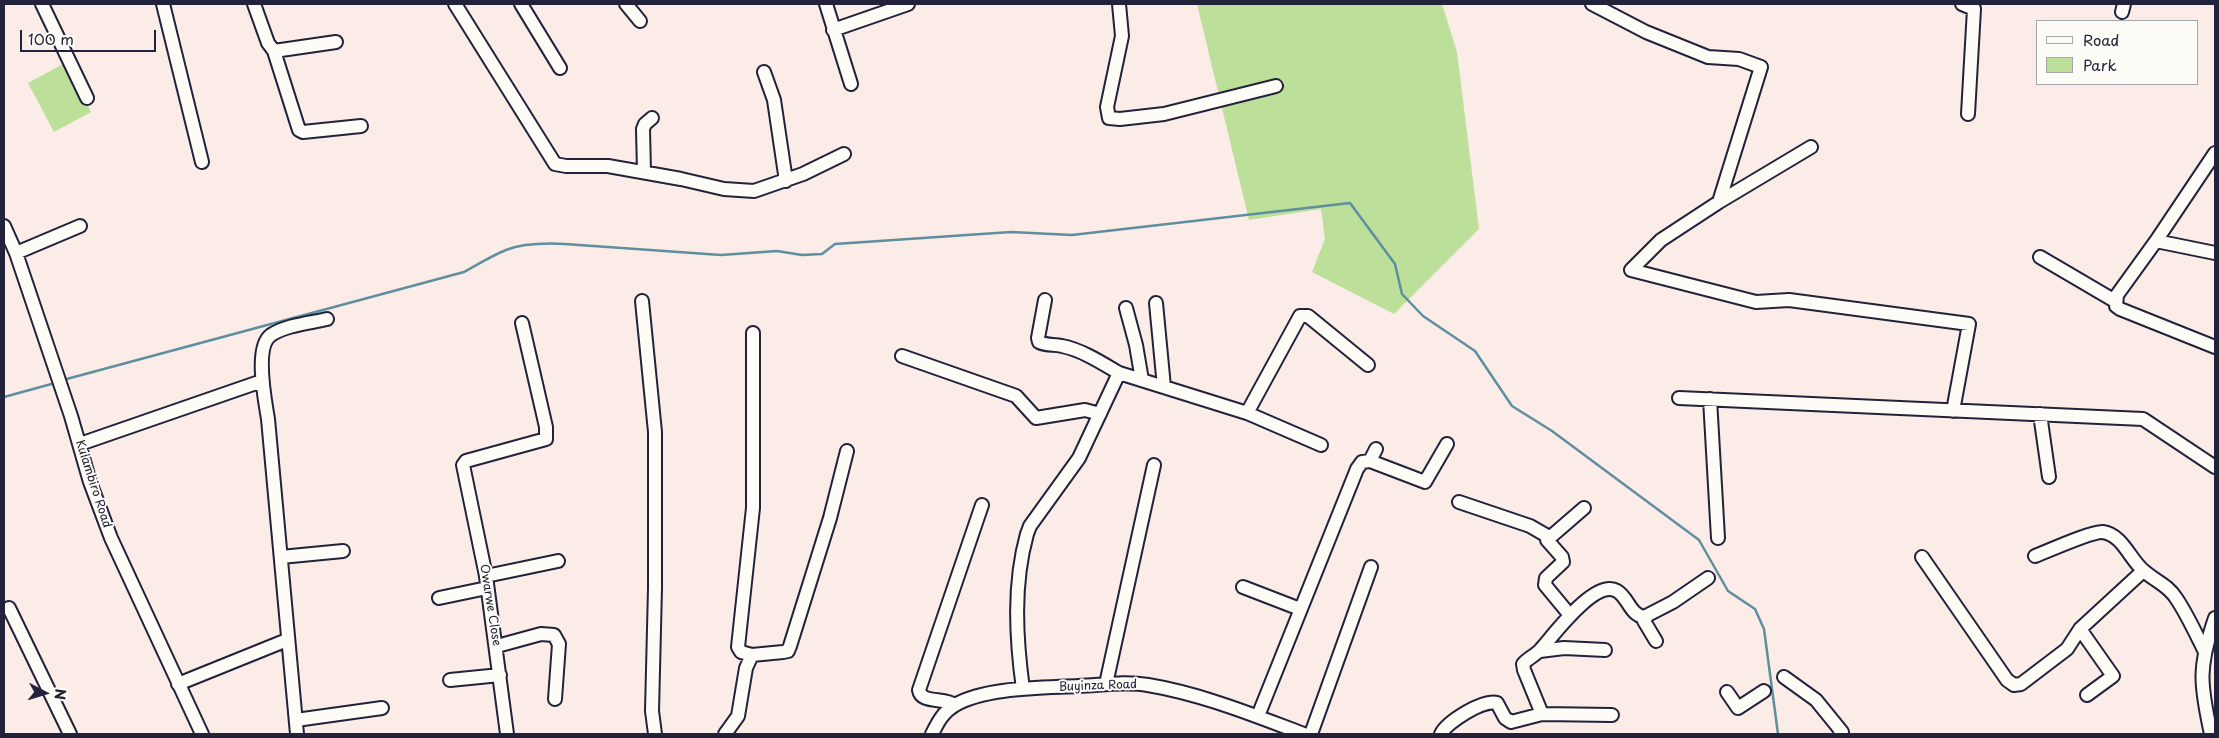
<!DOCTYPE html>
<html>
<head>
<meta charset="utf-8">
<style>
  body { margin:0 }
  #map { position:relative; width:2219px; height:738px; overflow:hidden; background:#fbece8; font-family:"Playpen Sans",sans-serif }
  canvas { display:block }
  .frame { position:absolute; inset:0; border:5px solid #22223b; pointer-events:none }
  .legend { position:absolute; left:2036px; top:20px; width:162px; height:65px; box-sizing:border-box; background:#fdfcf7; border:1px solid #a5a5ac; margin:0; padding:6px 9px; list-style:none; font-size:15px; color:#22223b }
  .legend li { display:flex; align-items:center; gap:10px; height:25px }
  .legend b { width:25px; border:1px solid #a5a5ac }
  .north { position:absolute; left:20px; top:668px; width:50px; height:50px; -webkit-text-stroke:4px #fdfcf7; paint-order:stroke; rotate:95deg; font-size:14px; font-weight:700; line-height:20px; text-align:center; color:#22223b }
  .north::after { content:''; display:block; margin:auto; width:18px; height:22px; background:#22223b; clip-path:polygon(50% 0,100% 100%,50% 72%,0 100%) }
  .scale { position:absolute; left:20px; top:30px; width:136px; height:22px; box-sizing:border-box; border:2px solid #22223b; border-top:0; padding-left:6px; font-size:15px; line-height:18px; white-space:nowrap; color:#22223b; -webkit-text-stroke:4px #fdfcf7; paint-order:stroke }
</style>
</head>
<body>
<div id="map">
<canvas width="2219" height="738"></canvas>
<div class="frame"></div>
<ul class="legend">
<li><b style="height:6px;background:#fdfcf7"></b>Road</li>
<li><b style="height:14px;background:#bcdf99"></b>Park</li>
</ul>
<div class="north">N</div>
<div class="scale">100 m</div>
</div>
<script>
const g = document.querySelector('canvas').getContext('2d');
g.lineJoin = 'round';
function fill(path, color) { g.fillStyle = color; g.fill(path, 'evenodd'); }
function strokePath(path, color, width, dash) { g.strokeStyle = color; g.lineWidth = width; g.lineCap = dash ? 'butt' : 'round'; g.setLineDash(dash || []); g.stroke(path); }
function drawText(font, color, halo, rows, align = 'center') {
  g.font = font + ' "Playpen Sans",sans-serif'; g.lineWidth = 4; g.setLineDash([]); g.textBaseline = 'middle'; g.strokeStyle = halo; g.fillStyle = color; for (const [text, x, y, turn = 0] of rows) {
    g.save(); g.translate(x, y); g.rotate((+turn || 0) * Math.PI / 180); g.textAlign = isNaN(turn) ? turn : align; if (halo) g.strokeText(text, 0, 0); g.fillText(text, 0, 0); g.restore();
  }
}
fill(new Path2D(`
  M1197 4H1442L1457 52 1479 229 1394 314 1312 272 1325 239 1321 209 1249 220Z
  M65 63 91 112 54 132 28 83Z`), '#bcdf99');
strokePath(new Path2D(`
  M63 380 464 272C477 265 491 256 506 250 524 243 546 243 565 244L721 255 777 251 802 255 822 254 835 244 1011 232 1072 235 1350 203 1395 264 1402 294 1423 316 1475 351 1512 406 1552 431 1699 540 1728 591 1755 609 1764 629 1778 734
  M4 397 55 383`), '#5f8f9f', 2.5);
const minor = new Path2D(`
  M42 4 87 98
  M163 4 202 162
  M254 4 268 43 274 51 336 42
  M455 4 555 164 566 166H608L681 179 724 189 754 191 803 174 844 154
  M521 4 560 68
  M626 4 640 21
  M826 4 851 84
  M1119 4 1122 36 1107 107 1109 118 1120 119 1164 114 1276 86
  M1592 4 1646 32 1708 57 1739 59 1761 67 1719 202
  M1962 4 1974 9 1968 114
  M2122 12 2124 4
  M833 30 908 4
  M274 51 299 130 303 132 361 126
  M764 72 774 100 786 181
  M2215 153 2156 241 2117 295 2116 306 2120 309 2215 347
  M644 172 643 129 645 124 652 118
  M4 226 16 253 71 416 90 482 111 538 202 734
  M2156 241 2215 253
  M16 253 80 226
  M2040 257 2115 301
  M1631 270 1756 302 1789 300 1969 324 1953 411
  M1631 270 1661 240 1719 202 1811 147
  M1045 300 1038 338 1039 342C1047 346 1054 344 1062 346 1082 350 1102 363 1119 373
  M642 301 655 432V588L652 711 655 734
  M1156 303 1164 387
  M1126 308 1136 345 1142 380
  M902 356 1016 396 1036 418 1085 410 1100 414
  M1679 398 2143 419 2215 467
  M1710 399 1718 538
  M1247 413 1300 316H1308L1368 365
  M2040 414 2049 477
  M80 444 262 381
  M1370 461 1376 449
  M1459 502 1530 526 1549 537
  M2035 556C2048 551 2092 531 2103 532 2123 535 2130 560 2144 571 2155 581 2168 585 2176 598 2187 614 2196 634 2205 652
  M281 557 343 551
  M1922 557 2007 680 2014 685 2021 684 2067 649 2080 629 2143 571
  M486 576 558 561
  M1243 587 1300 609
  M439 598 487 588
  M9 608 70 734
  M1569 614 1545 585 1546 578 1563 562 1562 557 1547 540 1584 508
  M1647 616 1644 621 1656 641
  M2080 629 2113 676 2087 695
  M497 646 541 634 554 635 559 644 555 699
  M1540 651 1564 648 1605 650
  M752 655 741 652 738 647 753 508V333
  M1784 677 1816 700 1842 732 1840 734
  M450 680 500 675
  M178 684 287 640
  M1106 684 1154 465
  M1023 689C1016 638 1013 584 1027 534L1030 526 1079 458 1119 373 1247 413 1321 445
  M1727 692 1738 708 1764 691
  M955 705C944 697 921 704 919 690L982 505
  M1542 714 1524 670 1523 664C1528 658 1536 655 1541 649 1553 636 1595 578 1617 591 1628 597 1630 615 1644 617L1673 602 1708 578
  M1258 716 1357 469 1362 462 1370 461 1425 482 1447 444
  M296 720 382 708
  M297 734 268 419C265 400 254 347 271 335 286 325 310 323 327 319
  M507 734 486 576 463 465 466 461 546 439V427L522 323
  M725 734 738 716 746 668 752 655 783 652 788 651 790 646 830 518 847 451
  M932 734C938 722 943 712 955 705 986 687 1044 688 1079 686 1102 685 1125 681 1148 685 1202 694 1253 715 1304 734
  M1311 734 1371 567
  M1441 734C1447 722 1483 699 1497 703L1505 718 1511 722 1542 714 1612 715
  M2211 734C2200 684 2198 667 2215 618`);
strokePath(minor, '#22223b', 16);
strokePath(minor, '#fdfcf7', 12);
drawText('12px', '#22223b', '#fdfcf7', [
  ["Kulambiro Road",93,484,72],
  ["Owarwe Close",490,605,81],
  ["Buyinza Road",1098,686,-2]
]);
</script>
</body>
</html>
